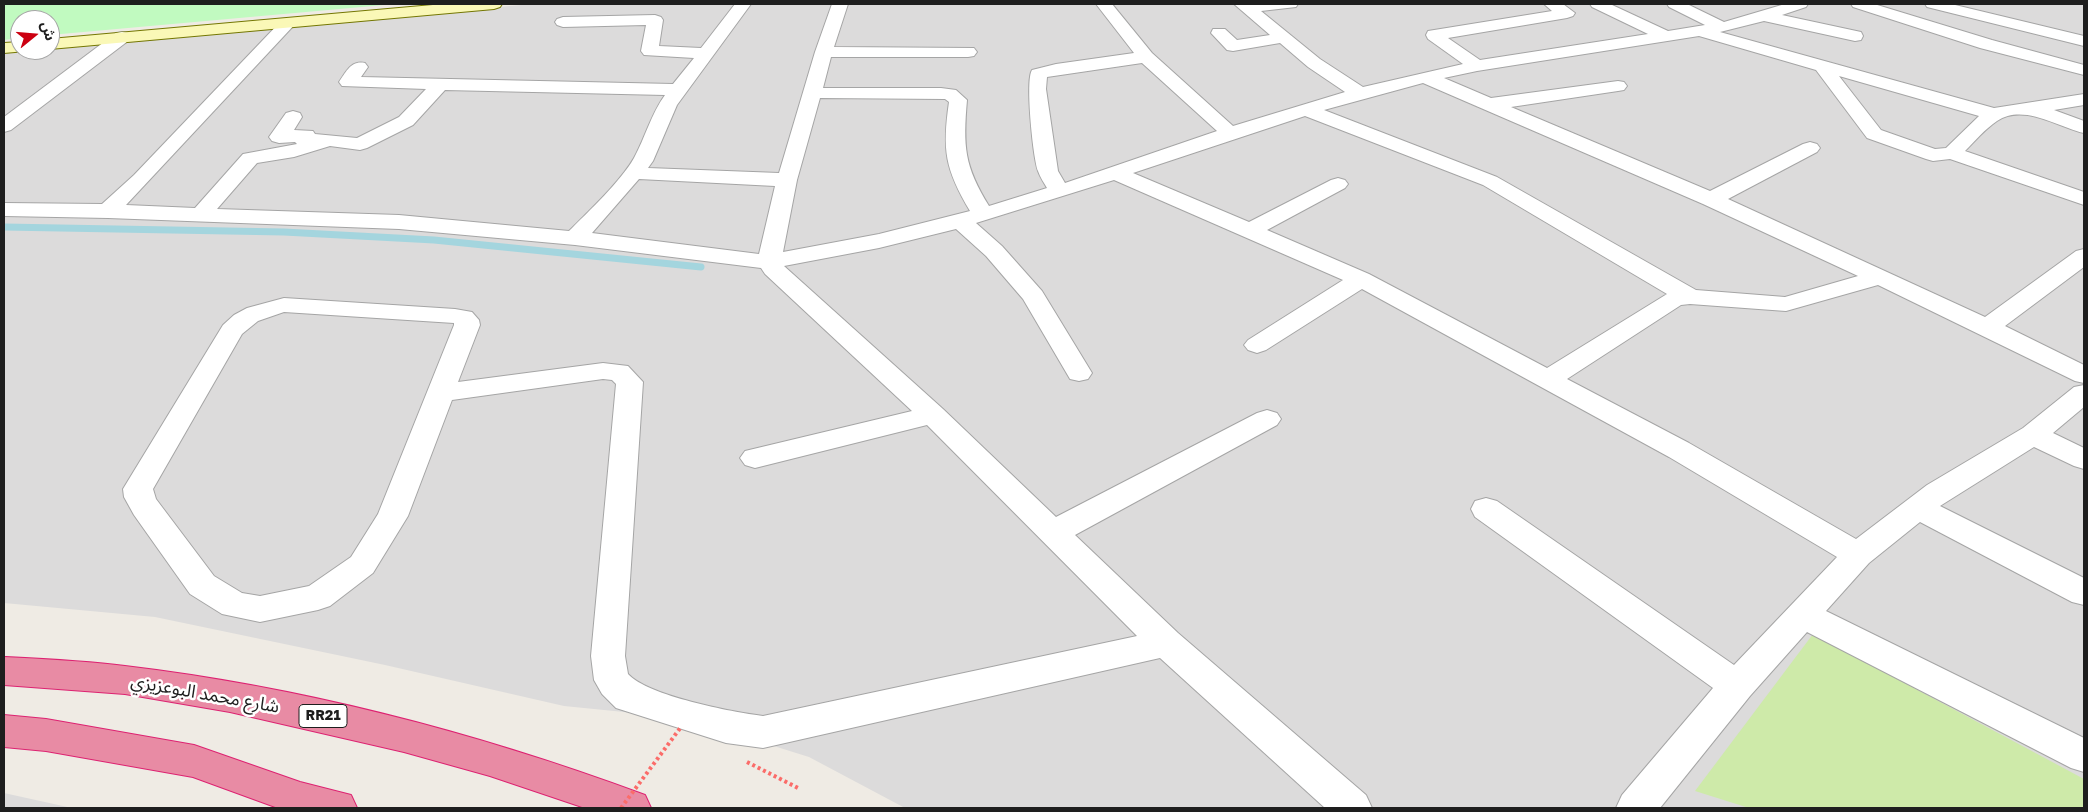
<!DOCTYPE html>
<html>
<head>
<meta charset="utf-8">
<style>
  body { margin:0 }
  #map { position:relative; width:2088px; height:812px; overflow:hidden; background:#efebe4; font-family:"Golos Text","Noto Sans Arabic",sans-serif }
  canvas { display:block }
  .frame { position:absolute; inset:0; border:5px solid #1e1e1e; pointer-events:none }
  .north { position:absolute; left:10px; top:10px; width:50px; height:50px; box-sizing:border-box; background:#fff; border:1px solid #a5a5a5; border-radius:50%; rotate:73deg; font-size:14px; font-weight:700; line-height:20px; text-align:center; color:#1e1e1e }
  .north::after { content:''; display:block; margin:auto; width:18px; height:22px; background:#c01; clip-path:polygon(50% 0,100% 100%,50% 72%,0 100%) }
</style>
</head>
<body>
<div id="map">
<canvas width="2088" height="812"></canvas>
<div class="frame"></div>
<div class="north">ش</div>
</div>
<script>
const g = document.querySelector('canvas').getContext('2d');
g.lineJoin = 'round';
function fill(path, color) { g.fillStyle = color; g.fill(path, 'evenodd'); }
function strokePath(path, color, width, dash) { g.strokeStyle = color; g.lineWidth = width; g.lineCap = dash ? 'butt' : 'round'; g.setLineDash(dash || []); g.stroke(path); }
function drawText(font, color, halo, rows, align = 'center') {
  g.font = font + ' "Golos Text","Noto Sans Arabic",sans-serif'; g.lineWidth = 5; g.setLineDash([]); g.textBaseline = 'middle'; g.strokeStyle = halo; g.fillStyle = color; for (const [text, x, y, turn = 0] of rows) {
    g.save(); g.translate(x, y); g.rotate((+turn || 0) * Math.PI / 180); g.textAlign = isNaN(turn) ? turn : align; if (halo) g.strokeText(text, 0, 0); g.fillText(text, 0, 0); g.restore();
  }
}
fill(new Path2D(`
  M533 4H2084V808H905L809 757 684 718 564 706 385 665 155 617 4 603V53L50 50V48L285 25Z
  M4 793 72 808H4Z`), '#dcdbdb');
fill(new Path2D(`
  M1813 634 2084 779V808H1749L1695 791Z`), '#ceeaa9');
fill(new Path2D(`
  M4 4H395L50 35V20H20V38L4 40Z`), '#c1fac0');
strokePath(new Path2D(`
  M4 227 284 232 434 240 701 267`), '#a4d5de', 7);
const street = new Path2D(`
  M735 4H751L677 105 653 161 648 168 779 173 815 52 832 4H848L834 47 974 48 977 52 974 56 968 57H831L823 88H941L956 90 967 100C963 146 964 166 989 206L1047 188C1044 183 1040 177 1038 171 1033 157 1025 80 1032 70L1056 64 1134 53 1096 4H1112L1152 53 1233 126 1345 92 1308 67 1280 43 1233 51 1227 50 1211 33 1213 29H1225L1237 40 1270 35 1234 4H1298L1296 7 1261 11 1320 59 1363 87 1463 64 1428 39 1426 35 1428 31 1552 11 1544 4H1563L1575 13 1573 16 1567 18 1448 38 1480 60 1648 34 1592 7 1590 4H1610L1668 31 1705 25 1669 7 1667 4H1687L1724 22 1785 4H1808L1806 7 1782 15 1861 32 1863 36 1861 40 1855 41 1764 21 1720 32 1994 108 2084 94V105L2054 110 2084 121V133C2058 127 2023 103 1997 121 1985 129 1975 141 1965 151L2084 192V205L1950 159 1933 161 1926 159 1867 138 1816 70 1699 36 1477 71 1444 78 1491 98 1618 81 1624 82 1627 86 1624 90 1618 91 1511 107 1710 191 1803 144 1810 142 1817 144 1820 148 1817 152 1728 199 1985 317 2076 251 2084 249V267L2005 326 2084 365V383L2075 381 1878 285 1786 311 1690 304 1681 305 1567 379 1689 443 1856 539 1927 485 2023 428 2074 387 2084 385V407L2053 433 2084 448V469L2074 466 2034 447 1940 506 2084 578V605L2072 602 1920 522 1869 563 1826 611 2084 738V772L2071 768 1807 632 1750 696 1660 808H1616L1622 795 1713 688 1475 517 1471 509 1475 501 1486 498 1497 501 1734 665 1837 557 1669 457 1362 289 1266 350 1257 353 1248 350 1244 345 1248 340 1343 280 1114 180 976 223 1002 246 1042 291 1092 373 1088 379 1079 381 1070 379 1023 299 986 256 956 229 879 248 784 266 943 409 1056 517 1257 413 1267 410 1277 413 1281 419 1277 425 1075 535 1178 633 1366 795 1372 808H1325L1160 658 763 748 726 743 616 708 602 694 594 680 591 656 616 384 612 380 603 379 452 400 408 516 373 573 330 606 318 610 260 622 222 614 190 594 134 515 124 497 123 489 223 325 234 315 247 308 284 298 455 309 472 312 479 320 480 325 458 382 603 363 628 366 643 382 625 656 628 674C648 696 732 712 763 716L1137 636 927 425 755 468 745 465 740 458 745 451 912 411 765 274 761 268 575 245 399 229 108 218 4 216V203L102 204 134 175 283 19H295L297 22 126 205 195 208 243 154 297 144 295 142 279 143 272 141 269 137 286 113 293 111 300 113 302 117 294 130 313 131 315 134 357 138 399 117 426 89 342 86 339 82C346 72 351 60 365 63L368 67 361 77 673 84 694 58 644 55 641 51 646 25 563 27 557 25 555 22 557 19 563 17 655 15 661 17 663 20 659 46 701 48ZM1142 63 1217 131 1065 183 1058 171 1046 89 1047 77ZM1839 76 1979 116 1946 148 1935 149 1881 130ZM1423 83 1703 204 1858 276 1785 297 1696 290 1497 177 1324 110ZM445 90 665 95C651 114 645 138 634 158 621 181 589 211 569 231L399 215 217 209 257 163 294 157 330 146 360 150 367 148 413 125ZM820 98 945 99 949 102C942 150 945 169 970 211L879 234 783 252 797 180ZM1305 116 1483 185 1667 294 1547 368 1369 274 1267 230 1345 188 1348 184 1345 180 1338 178 1331 180 1249 222 1133 173ZM639 179 775 186 759 254 592 233ZM284 312 454 323V325L378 514 351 557 309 586 260 596 242 593 214 576 156 499 153 489 242 334 258 321Z
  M1851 4H1874L1992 40 2084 65V75L1980 48 1853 7Z
  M1925 4H1951L2084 36V46L1927 7Z
  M122 32 128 33 130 37 128 41 11 130 4 132V117L116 33Z`);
const secondary = new Path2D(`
  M444 4H502L500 7 494 9 50 49V39Z
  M20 42V50L26 51 4 53V43Z`);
const highway = new Path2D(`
  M4 657C44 659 85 661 125 666 302 687 478 733 645 795L651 808H585L490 776 404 752 230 712 125 694 4 685Z
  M4 715 46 719 194 745 300 782 351 795 357 808H278L193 777 46 751 4 747Z`);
strokePath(street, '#a5a5a5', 2);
strokePath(secondary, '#747703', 2);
strokePath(highway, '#dd2271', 2);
strokePath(new Path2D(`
  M747 762 800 789`), '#fb6c69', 4, [3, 3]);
fill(street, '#fff');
fill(secondary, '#faf8b7');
fill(highway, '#e88ba4');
strokePath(new Path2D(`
  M621 808 681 727`), '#fb6c69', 4, [3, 3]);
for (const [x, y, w] of [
  [323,716,48]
]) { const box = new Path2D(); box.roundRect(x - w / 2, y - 11.5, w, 23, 4); g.fillStyle = '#fff'; g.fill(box); strokePath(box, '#1e1e1e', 1); }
drawText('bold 14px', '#1e1e1e', null, [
  ["RR21",323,716]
]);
drawText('18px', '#1e1e1e', '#fff', [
  ["شارع محمد البوعزيزي",205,694,10]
]);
</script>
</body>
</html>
